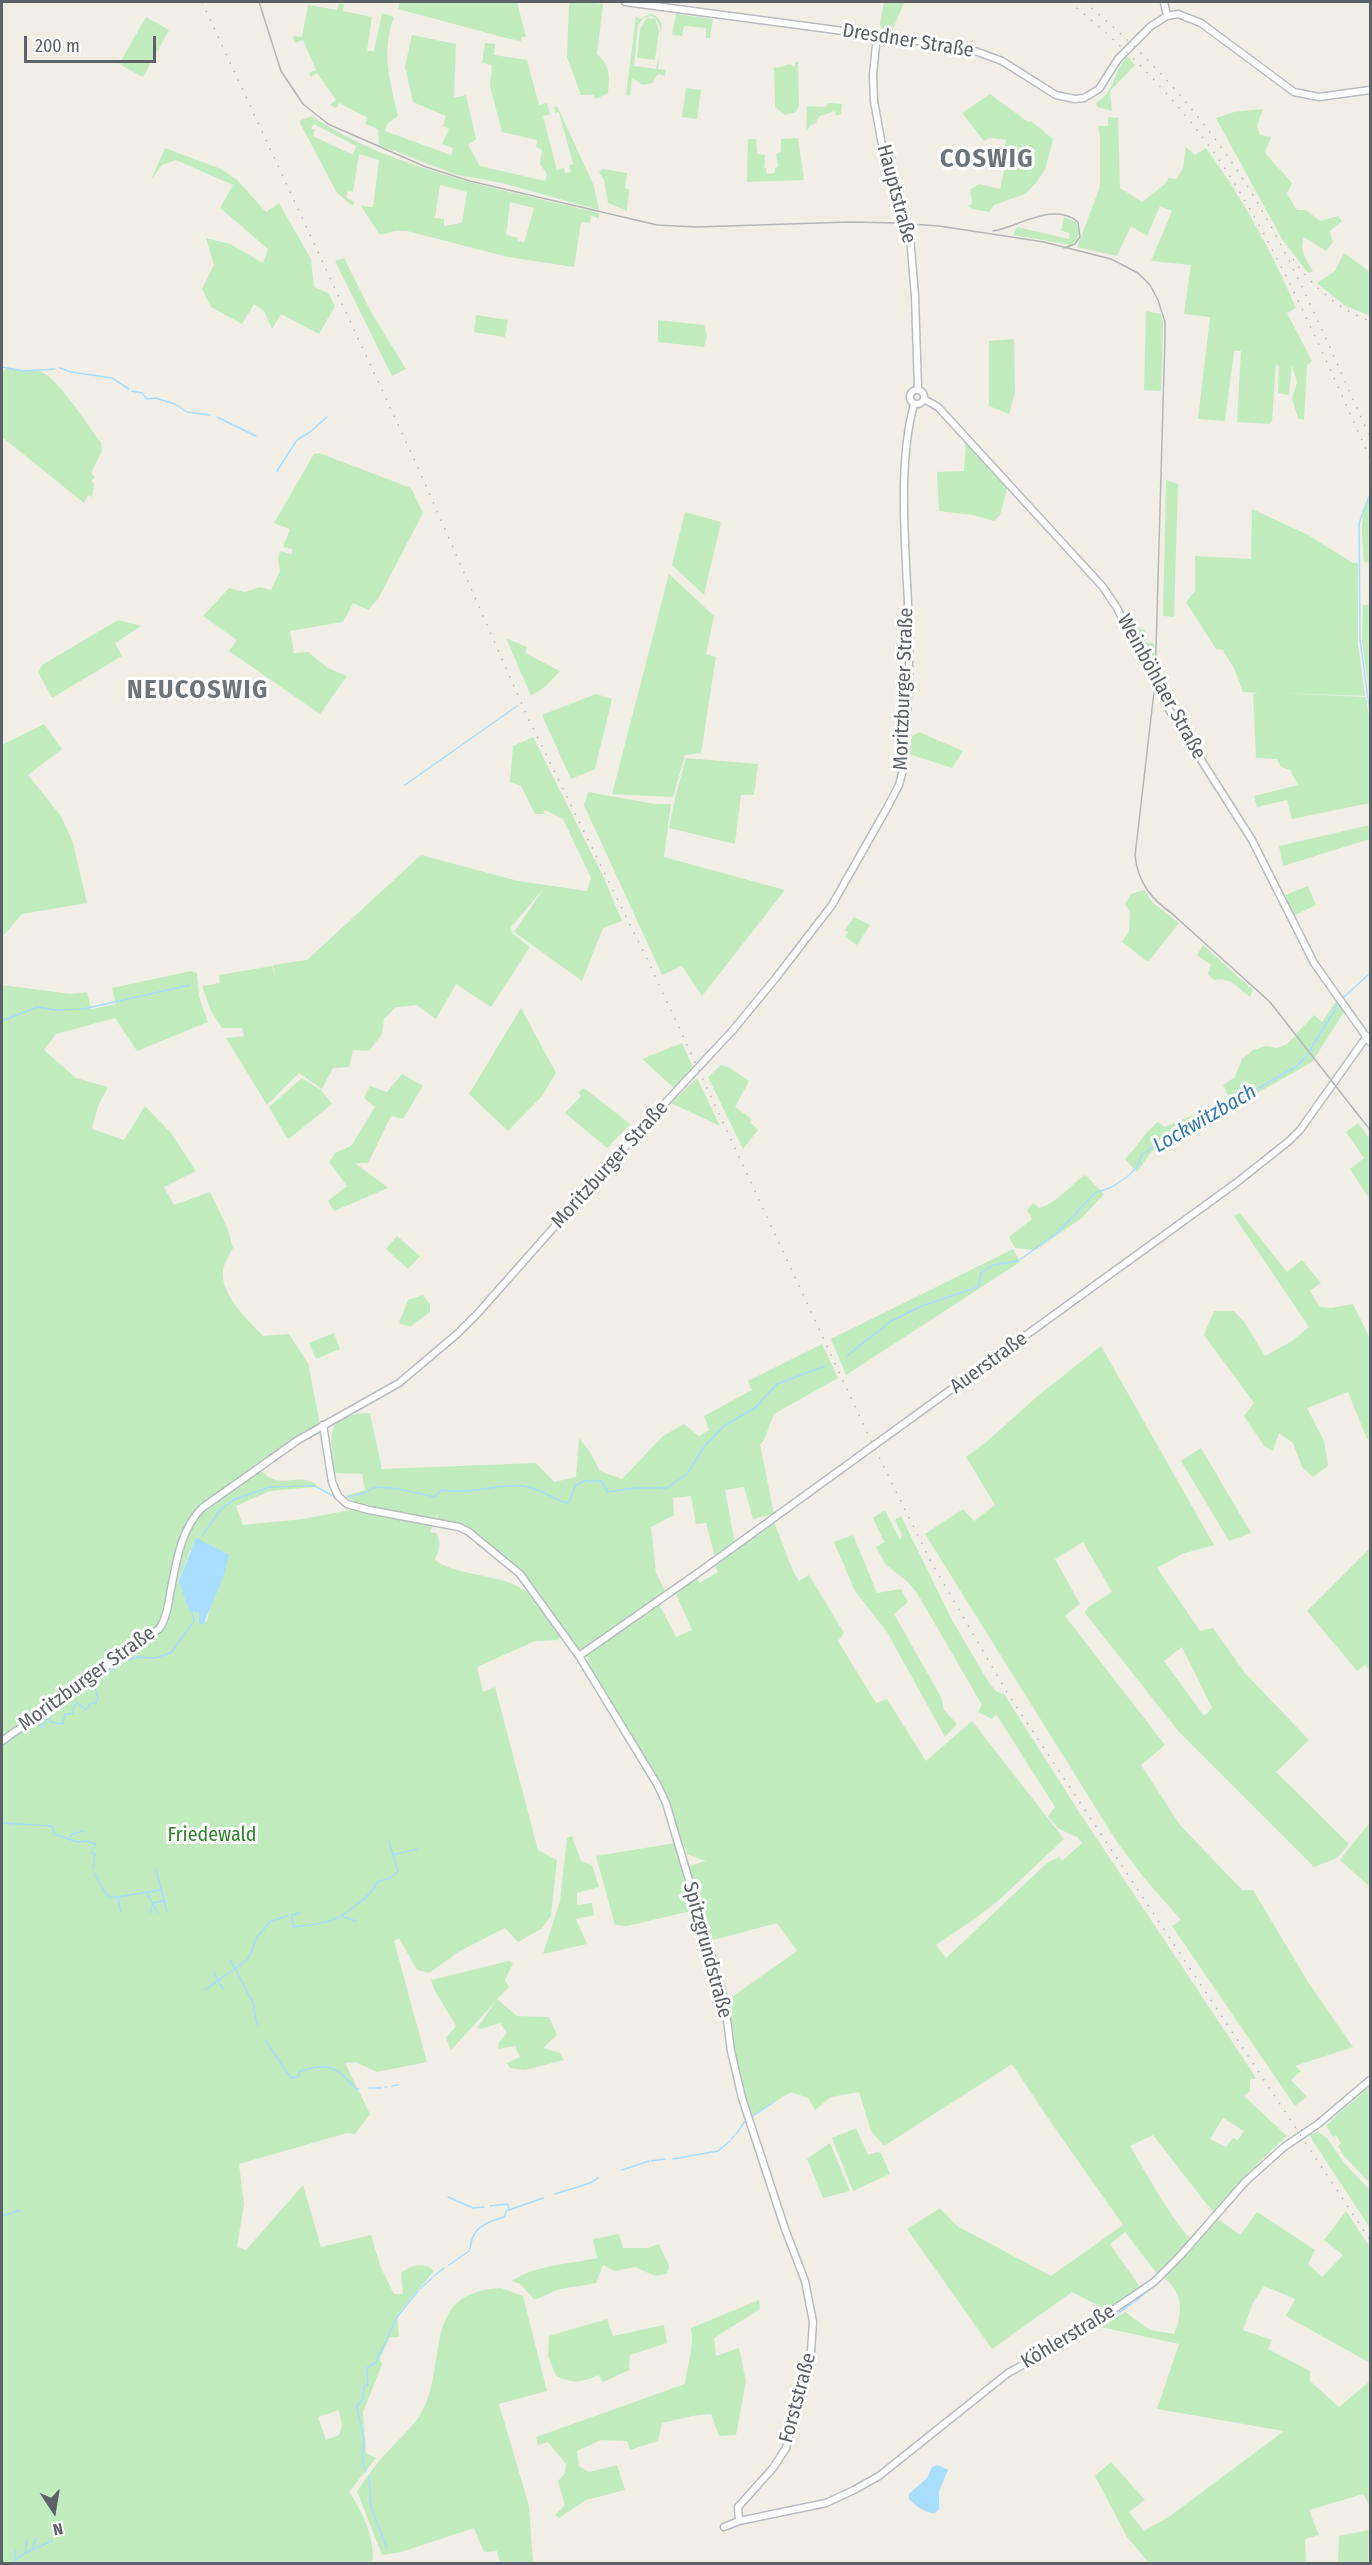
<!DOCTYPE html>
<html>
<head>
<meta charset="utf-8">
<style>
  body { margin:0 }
  #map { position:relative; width:1372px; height:2565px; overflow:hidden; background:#f1eee6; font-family:"Fira Sans Condensed",sans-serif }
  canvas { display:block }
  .frame { position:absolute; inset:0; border:3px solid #5d6268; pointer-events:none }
  .north { position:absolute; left:24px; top:2481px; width:60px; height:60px; -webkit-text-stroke:4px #fff; paint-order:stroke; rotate:168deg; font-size:16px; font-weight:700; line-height:24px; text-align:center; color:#5d6268 }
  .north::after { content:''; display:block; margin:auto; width:21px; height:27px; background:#5d6268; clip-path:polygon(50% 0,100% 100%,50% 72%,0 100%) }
  .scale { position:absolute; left:24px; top:36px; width:132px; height:27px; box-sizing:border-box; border:3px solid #5d6268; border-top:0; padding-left:8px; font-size:18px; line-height:21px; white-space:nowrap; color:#5d6268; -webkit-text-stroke:4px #fff; paint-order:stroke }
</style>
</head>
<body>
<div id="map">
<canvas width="1372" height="2565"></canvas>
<div class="frame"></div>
<div class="north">N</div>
<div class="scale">200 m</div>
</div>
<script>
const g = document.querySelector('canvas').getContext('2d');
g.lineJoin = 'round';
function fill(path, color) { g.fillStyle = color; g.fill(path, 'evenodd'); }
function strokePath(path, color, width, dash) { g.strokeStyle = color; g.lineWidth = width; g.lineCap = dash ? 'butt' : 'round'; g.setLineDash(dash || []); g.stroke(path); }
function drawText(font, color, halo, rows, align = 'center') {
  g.font = font + ' "Fira Sans Condensed",sans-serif'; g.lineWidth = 6; g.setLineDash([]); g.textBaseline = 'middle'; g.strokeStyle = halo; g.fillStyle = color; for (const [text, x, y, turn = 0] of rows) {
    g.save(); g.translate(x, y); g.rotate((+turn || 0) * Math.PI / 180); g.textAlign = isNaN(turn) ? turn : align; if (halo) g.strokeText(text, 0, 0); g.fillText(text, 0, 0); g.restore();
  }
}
fill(new Path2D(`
  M400 2H517L526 37H522L521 41 510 39 398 9Z
  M586 2 603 4 597 54C610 66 610 75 608 93L596 99 593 95H581L567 57 569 3Z
  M884 2 904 3 892 31 881 29 880 24Z
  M339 3 344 4 343 11 372 17 367 51H374L382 13 394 17C381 51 390 81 398 116L387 124 385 131 451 155 453 148 442 144 449 129 443 126 446 116 413 102 405 67 412 35 456 44 454 96V98L466 95 476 139 468 145 480 166 545 181 547 174 540 164 542 150 536 147 537 140 502 132 490 86 492 65 482 63 485 43 495 44 494 55 527 60 539 105 547 103 550 114 543 116 557 170 564 168 565 173 571 172 569 165 573 164 559 112 555 113 554 107 557 106 594 186 599 210 502 183 457 175 379 145 378 129 365 124 368 118 339 103 336 108 330 105 336 100 317 73 311 77 309 73 316 70 303 40 295 43 293 36 302 37 308 5 337 10Z
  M650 14 656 16 662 24 658 69 666 70 665 76 658 74 652 83 643 85 632 78 630 96 626 95 636 16 640 19ZM651 16C668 23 659 55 656 69L634 66 638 25 643 18Z
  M676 14 713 19 710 38H706V28L684 26 682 36 672 35Z
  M146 17 169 30 143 77 119 64Z
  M647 18 655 19 659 31 655 60 637 58 640 29Z
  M1127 56 1135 65 1110 91 1112 111 1097 107 1096 103C1115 92 1114 71 1127 56Z
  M795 62H798L799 105 796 112 785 115 775 107 774 67 777 68 789 64 795 67Z
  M686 88 701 90 697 119 682 117Z
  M990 94 1028 122 1031 121 1053 139 1045 170 1035 184 1025 194 994 205 989 212 973 209 968 206 972 204 970 190 979 184 1000 189 1005 167 1002 164 1006 140 990 138 984 141 962 113Z
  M829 103 842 104 841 114 836 116 835 111 820 116 816 121 818 122 810 126 806 132 807 106 825 107Z
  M1263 109 1257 126 1260 135 1271 137 1265 153 1292 183 1287 194 1297 210H1306L1320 221 1338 216 1342 221 1330 231 1333 242 1326 251 1304 237C1299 250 1306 260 1313 271L1308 273 1282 239 1216 118 1234 112Z
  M311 116C398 172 500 189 599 213V218L591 216 590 223 581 222 574 267 508 257 407 231H395L380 235 361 206 373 207 379 160 359 154 353 192 348 191 346 197 354 202 353 206 337 193 299 121ZM314 124 356 146 353 155 313 136 315 130 311 128ZM440 185 467 192 462 223 444 226V219L435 218ZM510 202 534 208 524 243 517 240 518 238 506 235Z
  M1108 117 1118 118 1120 188 1142 202 1165 184 1169 178 1176 179 1183 168 1186 147 1195 155 1206 148C1242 197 1272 252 1296 308L1287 313 1312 361 1307 365 1304 420 1298 418 1292 399 1297 382 1292 365 1289 395 1278 393 1279 366 1276 364 1272 421 1269 424 1237 422 1241 351H1234L1225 421 1198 419 1210 317 1184 314 1191 265 1151 261 1172 211 1160 206 1147 236 1131 226 1117 256 1077 247 1100 187V138L1098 126H1108Z
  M798 138 804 180 747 182 748 139H756L757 154 765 155 764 168H766L767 174 775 173V168L778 167 776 154 781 152V139Z
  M165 148 221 169 237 180 266 212 279 203 311 259 314 287 328 293 335 306 319 334 281 314 272 329 264 311 254 304 242 324 211 307 202 289 214 265 206 238 230 244 263 263 268 249 220 208 233 185 176 160 162 165 151 180Z
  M603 169 627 173 625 188 629 189 627 211 608 203 604 180 599 172Z
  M1064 217 1076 222C1081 232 1080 239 1071 245L1013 235 1017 227 1069 239 1070 233 1061 231Z
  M1344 253 1370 272V316L1344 305 1317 283 1335 271Z
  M344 258 371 312 406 369 392 376 335 261Z
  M1146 311 1161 314 1163 323 1161 391 1144 390Z
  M476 315 508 320 505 337 474 332Z
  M658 320 704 325 707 335 704 347 658 342Z
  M1014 339 1015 392 1009 414 989 406V341Z
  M6 368C19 372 29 368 39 371 56 375 89 427 101 443L102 451 91 473 95 477 91 481 94 483 92 497 88 495 84 503 2 437V374Z
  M966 440 1008 485 1000 515 994 521 973 515 939 511 937 472 964 471Z
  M319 453 411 488 423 513 378 599 368 610 353 603 343 622 290 631 294 653 308 652 328 668 347 676 320 714 229 651 237 640 203 616 229 588 245 592 260 587 271 590 280 571 278 559 280 551 291 554 293 549 283 547 290 529 274 523 314 454Z
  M1166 480 1178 484 1174 617 1163 616Z
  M1370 495V563L1364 562C1363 540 1358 516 1370 495Z
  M1252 509 1308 535 1353 563H1358V644L1365 696 1281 693 1366 697 1370 722V803L1292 819 1287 800 1257 807 1254 796 1298 785 1290 770 1281 767 1277 759 1256 758 1253 694 1259 693 1243 692 1234 668 1223 651 1225 650 1216 649 1186 602 1195 591V556L1251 559Z
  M685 512 721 522 704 595 672 565Z
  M669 574 714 616 706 654 716 657 701 753 685 755 673 797 612 794Z
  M1363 605H1370V699L1362 640Z
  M118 620 141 626 115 643 122 656 52 698 38 672 42 665Z
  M1136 622 1140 629 1145 630V642L1154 643V675L1129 625Z
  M506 638 527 647 525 653 560 671 546 686 531 696Z
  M596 694 612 699 595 769 571 779 542 715Z
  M44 724 62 749 28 775 61 816 73 843 87 903 22 914 2 937V745Z
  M919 732 963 751 952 768 909 754 912 736Z
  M533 737 604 878 622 921 603 928 582 981 514 932 545 887 511 927 512 933 530 947 491 1007 456 984 436 1019 417 1005 396 1007 384 1019 382 1034 369 1051 353 1050 349 1067 333 1068 322 1089 299 1073 267 1105 226 1038 244 1036 242 1028H222L211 1011 202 986 220 983 219 975 272 966 276 979 273 965 307 960 421 855 518 881 587 891 591 878 563 819 545 810 543 814H535L521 786 510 782 513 746Z
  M686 758 758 764 754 795H741L735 844 669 828 675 798Z
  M588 792 655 804H671L664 857 785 890 702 996 682 966 662 975 584 805Z
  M1370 825V839L1283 866 1279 846Z
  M1308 886 1316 905 1293 916 1285 895Z
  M1144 890 1153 903 1179 923 1148 962 1122 942 1129 931 1130 912 1125 904 1131 894Z
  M854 917 870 925 857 945 845 937 848 932 845 930Z
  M1203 945 1253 990 1250 997C1238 988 1230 976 1214 980L1208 974 1211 965 1197 955Z
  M191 971 197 973 199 997 208 1022 137 1051 115 1018 56 1034 44 1050 76 1078 108 1087 98 1106 92 1129 124 1140 145 1106 171 1133 196 1171 164 1187 174 1205 210 1192 227 1227 233 1248C230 1254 226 1260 224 1266 216 1291 248 1320 263 1336L289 1334 308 1363 322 1435 314 1433 261 1470C279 1492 297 1471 316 1484L314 1487 270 1491 236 1506 243 1525 303 1519 350 1510 354 1501 348 1498 347 1495 365 1490 362 1474 335 1473C331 1437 322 1414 370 1413L382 1469 536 1463 554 1482 576 1477 579 1438 590 1452 600 1471 622 1479 663 1436 684 1424 699 1436 709 1430 704 1416 752 1390 748 1381 822 1344 838 1378 774 1414 764 1440 760 1444 774 1514 753 1519 744 1487 725 1490 735 1544 715 1557 706 1523 696 1524 691 1496 673 1498 674 1515 651 1527 656 1573 666 1593 657 1600 676 1637 692 1630 676 1594 697 1578 699 1583 718 1572 715 1566 774 1522 793 1571 799 1581 809 1575 844 1633 838 1641 876 1703 887 1699 926 1761 972 1721 1064 1839 999 1900 976 1918 936 1945 946 1958 1047 1863 1059 1857 1062 1861 1082 1843 1077 1837 1059 1829 1048 1816 1055 1807 996 1714 992 1719 978 1712 982 1705 917 1593 907 1581 886 1565 876 1547 884 1542 873 1518 885 1510 900 1540 902 1535 895 1520 901 1516 952 1620 989 1683 997 1692 1004 1694 1081 1815 1253 2073 1256 2079H1250V2091L1244 2096 1287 2136 1258 2163 1216 2210 1212 2211 1153 2135 1130 2146C1146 2173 1174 2225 1196 2244L1217 2218 1240 2235 1257 2212 1315 2250 1308 2264 1322 2277 1343 2255 1324 2240 1346 2211 1370 2247V2363L1286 2316 1295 2299 1264 2286 1253 2303 1243 2330 1272 2340 1268 2349 1310 2371V2381L1339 2407 1370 2381V2506L1363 2494 1309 2510 1319 2535 1305 2539 1306 2563H1149L1127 2537 1095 2476 1111 2462 1145 2500 1129 2512 1144 2531 1170 2516 1284 2431 1157 2409 1179 2344 1101 2327 1125 2312 1150 2330 1174 2334C1184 2312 1183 2287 1158 2275L1125 2232 1110 2244 1140 2287 1107 2310 1072 2292 992 2349 907 2229 940 2208 957 2226 1051 2276 1123 2225 1050 2121 1012 2064 884 2146 871 2131 859 2092 831 2097 815 2110 808 2098 791 2092 751 2117 733 2043 729 1999 797 1951 777 1923 713 1940 689 1866 706 1861 687 1854 666 1797 592 1671C588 1661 587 1650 577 1648 540 1595 504 1536 438 1520L437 1514 430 1532 436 1533C442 1543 439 1549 435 1560 454 1575 496 1574 519 1587 537 1597 549 1621 560 1637L558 1640 535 1641 477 1667 483 1692 495 1687 538 1850 557 1860 551 1916 541 1929 518 1942 505 1928 458 1952 429 1973 417 1970 399 1938 394 1941 427 2062 377 2072 355 2062 345 2063 370 2114 355 2134 347 2133 239 2164 244 2204 237 2247 246 2250 303 2185 321 2247 371 2235 381 2268 394 2294H403L401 2273C411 2266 423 2261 434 2271L397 2315 399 2337H390L380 2358 382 2365 363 2412 366 2453 376 2458 349 2492C362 2510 376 2541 372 2562L2 2564V985L71 994 87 992 91 1009 116 1004 112 988ZM190 1550 222 1581 211 1604 207 1621 199 1622V1613L179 1581ZM1223 2118 1244 2131 1238 2140 1233 2138 1226 2147 1210 2139ZM339 2410 342 2426 339 2435 326 2440 318 2417Z
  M1336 1001 1344 1012 1312 1062 1206 1122 1194 1132 1151 1152 1137 1172 1125 1159C1137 1147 1144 1133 1158 1122L1165 1127C1188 1116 1208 1112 1229 1098L1223 1085 1235 1077 1242 1059 1253 1050 1266 1046 1277 1048 1287 1044 1314 1015 1322 1022Z
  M521 1008 556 1073 542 1096 508 1131 469 1094Z
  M682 1043 694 1069 675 1089 642 1059Z
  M721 1065 730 1068 749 1081 735 1107 752 1119 750 1122 758 1130 743 1149 708 1077Z
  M402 1074 423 1086 403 1119 391 1116 368 1163H355L388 1188 334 1211 328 1201 347 1186 329 1162 335 1153 351 1146 375 1107 364 1098 370 1086 387 1092Z
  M302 1078 321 1090 332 1104 290 1138H287L269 1107Z
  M697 1078 720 1126 671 1103Z
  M584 1088 630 1124 607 1148 565 1113 581 1096 578 1092Z
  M1358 1123 1370 1139V1200L1350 1169 1364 1158 1346 1132Z
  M1085 1175 1104 1194 1082 1218 1035 1250 1015 1248 1009 1237 1032 1219 1027 1210 1033 1203 1040 1208C1058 1202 1069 1186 1085 1175Z
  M1240 1213 1287 1272 1302 1260 1321 1283 1310 1291 1320 1307 1331 1308 1353 1304 1370 1338V1439H1367L1348 1392 1307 1408 1324 1441 1328 1466 1313 1477 1302 1467 1293 1443 1279 1433 1273 1451 1265 1447 1244 1416 1254 1403 1204 1335 1214 1311H1234L1245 1323 1265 1356 1292 1341 1309 1327 1234 1216Z
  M397 1236 420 1256 408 1269 386 1249Z
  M1013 1249 1020 1262 846 1375 831 1339Z
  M423 1295 430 1304V1312L410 1327 399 1323 408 1300Z
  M334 1333 340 1349 316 1359 309 1343Z
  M1101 1346 1214 1545 1182 1554 1157 1568 1200 1631 1213 1628 1245 1673 1309 1740 1276 1772 1349 1844 1337 1858 1314 1867 1179 1732 1085 1613 1088 1607 1112 1592 1083 1542 1055 1559 1080 1604 1065 1616 1165 1745 1141 1765 1180 1825 1242 1890H1253L1308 1982 1353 2047 1295 2066 1301 2071 1291 2080 1307 2097 1295 2106 1172 1926 1181 1920 1145 1879 1117 1842 925 1534 963 1509 974 1521 995 1505 966 1457 985 1443 1040 1394ZM1182 1647 1212 1708 1204 1716 1164 1661Z
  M1201 1448 1251 1533 1229 1541 1181 1461Z
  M853 1535 877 1593 901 1589 908 1602 894 1614 941 1697 944 1710 957 1724 945 1737 887 1632 855 1591 834 1542Z
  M1370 1548V1672L1365 1665 1357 1671 1307 1611Z
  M1370 1822V1887L1340 1860Z
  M572 1836 581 1861 592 1865 599 1887 577 1893V1905L592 1903 594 1915 576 1919 587 1944 543 1954 560 1901 567 1838Z
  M675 1843 695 1910 627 1926 615 1925 596 1856Z
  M509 1961 513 1963 505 1980 509 1987 497 1999 517 2016 549 2017 557 2035 543 2048 560 2053 564 2060 525 2070 510 2068 507 2063 520 2057 515 2046 498 2049 499 2042 507 2033 500 2023 481 2029 477 2028 496 2001 451 2050 446 2038 456 2026 435 1991 431 1980Z
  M1369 2087 1370 2088V2183L1343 2155 1338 2146 1341 2143 1336 2135 1333 2137 1326 2125Z
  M856 2128 868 2155 877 2152 881 2153 890 2174 853 2191 832 2138Z
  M1318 2132 1327 2138 1344 2163 1370 2190V2228L1309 2135Z
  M830 2143 850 2191 823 2198 807 2159Z
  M619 2234 623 2248H648L659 2244 669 2266 667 2274 655 2276 635 2267 615 2271 603 2265 596 2283C583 2286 568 2287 557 2290 549 2293 543 2298 534 2299L520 2284 512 2281C534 2265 571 2264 597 2258L593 2239Z
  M501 2288 523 2296 547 2391 499 2404 529 2506 533 2562 500 2563 497 2551 484 2552 474 2528 401 2552 382 2555 357 2491C368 2476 378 2461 391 2448 400 2438 411 2428 419 2417 451 2367 417 2292 501 2288Z
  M759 2300 760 2309 714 2338 716 2356 739 2348 746 2381 736 2435 719 2436 711 2414 692 2416 662 2423 658 2441 630 2450 627 2441 601 2440 577 2451 579 2466 589 2472 617 2465 625 2490 586 2500 559 2518 555 2515 565 2505 558 2481 565 2473 566 2464 548 2442 538 2445 536 2437 685 2384C687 2366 695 2345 691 2328Z
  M607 2319 613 2336 664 2325 667 2343 630 2355 629 2370 603 2382 598 2375C582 2383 573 2384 556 2376L548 2356 549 2336Z
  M1369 2530 1368 2563H1338L1339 2536Z`), '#c3ebc0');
fill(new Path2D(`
  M196 1538 229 1555 222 1581 203 1625 199 1623V1613L189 1611 179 1581Z
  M938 2465 948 2470 939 2491V2509L935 2513C926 2514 916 2506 909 2499V2494L927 2478 932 2467Z`), '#a8deff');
strokePath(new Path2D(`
  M2 367 24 371 55 369
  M60 368 71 372 112 378 129 389
  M132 391 142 393 147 399 155 398 175 404 187 412 210 415
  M217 417 256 436
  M277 471 297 440 310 432 327 417
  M1370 494 1359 523 1360 639 1370 713
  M405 785 517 706
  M1342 999 1370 973
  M2 1021 37 1007 56 1010 83 1009 190 985
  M847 1356 891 1321 922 1306 978 1287 981 1273 993 1265 1018 1261 1057 1233 1095 1193 1112 1187 1127 1177 1136 1168 1142 1155 1166 1137 1191 1127 1297 1066 1307 1055 1339 1003
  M348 1497C354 1495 361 1495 366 1492 369 1491 371 1488 374 1488 385 1485 422 1494 434 1497L442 1490C468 1495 496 1484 522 1486 536 1487 553 1498 566 1503L569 1502 575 1486 584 1481H601L608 1492 635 1488H667L687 1474 704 1447 724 1426 756 1407 777 1384 825 1366
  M202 1536 220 1510 235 1499 270 1487 315 1486 333 1496
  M2 1746 35 1723 42 1728 49 1717 51 1722 63 1724 65 1714H72L76 1702 86 1710 90 1703H96L98 1698 95 1687 97 1682 123 1662 137 1657 155 1658 171 1653 194 1621 192 1612
  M2 1823 52 1826 54 1834 77 1842 87 1841 96 1844 91 1853 95 1854 93 1870
  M70 1838 72 1834 84 1831
  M389 1841 393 1855
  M156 1869 167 1912
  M95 1874 104 1891 111 1898 161 1890
  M147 1893 158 1913
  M118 1898 121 1912
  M150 1913 153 1903 163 1901
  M300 1913 291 1915 294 1927C325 1923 335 1923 359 1903 367 1896 373 1892 377 1882L390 1878 398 1872 393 1855 417 1849
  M343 1917 356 1921
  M231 1961 253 2003 257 2025
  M214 1973 223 1989
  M205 1990 248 1959 257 1937 271 1921 287 1916
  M266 2041 291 2078 298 2077 300 2071C331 2062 336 2067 356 2089H359
  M392 2086 398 2085
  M385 2087H387
  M369 2088H381
  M753 2116 774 2102
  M736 2134 746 2120
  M731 2139 734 2136
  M673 2159 718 2151 730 2141
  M651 2161 665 2159
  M622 2170 649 2161
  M555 2194 590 2183 598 2178
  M448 2197 473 2208 484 2207
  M490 2206 508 2204 509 2210 543 2198
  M2 2216 20 2210
  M470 2249C472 2227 485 2223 504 2217L507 2210
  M449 2265 469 2251
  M434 2276 444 2268
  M420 2289 432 2278
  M386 2340 397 2317 418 2291
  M1074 2340C1115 2318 1156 2289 1186 2253
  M996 2386 1014 2373
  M366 2472C358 2453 367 2449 363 2434 361 2425 358 2416 357 2406L363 2399 364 2386 368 2385 367 2368 375 2363 386 2341
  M369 2476 371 2507 387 2548
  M33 2548 36 2538
  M25 2553 27 2540
  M15 2558 16 2550
  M2 2563V2564
  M10 2564 25 2553 52 2541`), '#a8deff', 1.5);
const secondary = new Path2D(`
  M625 2 964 47 1002 61 1056 95 1075 99 1084 98 1099 89 1118 59 1151 26 1167 16 1178 14 1201 23 1294 92 1319 97 1370 90
  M1164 2 1167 16
  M877 35 873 75 874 101 886 167 910 237 915 296 918 389
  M910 397a7 7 0 1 1 14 0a7 7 0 1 1-14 0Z
  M924 399 938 407 1103 587 1117 608 1170 711 1252 840 1314 963 1370 1042
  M323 1425 332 1482 338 1496 347 1504 369 1510 459 1527 469 1532 520 1574 579 1656 657 1784 666 1803 724 1997 731 2051 742 2098 785 2229 805 2281 813 2322 811 2352 786 2448 773 2468 738 2507 739 2521
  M579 1656 702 1570 1236 1183 1289 1141 1300 1130 1367 1036
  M2 1741 159 1629C166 1619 168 1607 170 1594 176 1564 180 1530 202 1508L298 1440 399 1383 457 1334 478 1313 640 1130 733 1030 775 979 832 905 887 808 899 785 903 770C907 723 910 675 909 628 907 559 896 470 914 404
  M724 2527 739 2521 826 2503 854 2490 879 2476 1008 2373 1067 2341 1154 2282 1180 2256 1245 2182 1284 2147 1318 2124 1370 2080`);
strokePath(secondary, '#b9bdc3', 9);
strokePath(secondary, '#fff', 6);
strokePath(new Path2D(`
  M259 2 281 71 303 104 328 124 426 167 470 181 657 225 696 227 850 222 897 223 939 226 1044 242 1111 259 1138 273 1150 285 1158 300 1165 322V336L1155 683 1135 856C1138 883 1152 900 1174 915
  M993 231C1018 227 1054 201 1078 222L1080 237 1075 244 1064 248
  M1168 910 1270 1002 1370 1130`), '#b5b6b7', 1.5);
strokePath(new Path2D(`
  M202 2 415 461 527 716 647 959 871 1441 930 1560 1008 1694 1370 2240
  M1069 2C1129 49 1183 106 1226 170 1284 260 1326 361 1370 458
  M1084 2C1147 53 1203 116 1246 184 1296 263 1331 352 1370 437
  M1293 259C1312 286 1339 310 1370 321`), '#b5b6b7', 1.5, [1.5, 8]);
drawText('20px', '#5d6268', '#fff', [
  ["Dresdner Straße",908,41,9],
  ["Hauptstraße",896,194,75],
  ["Weinböhlaer Straße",1161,687,61],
  ["Moritzburger Straße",904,689,-88],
  ["Moritzburger Straße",610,1165,-48],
  ["Auerstraße",989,1363,-36],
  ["Moritzburger Straße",87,1679,-36],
  ["Spitzgrundstraße",707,1950,75],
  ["Köhlerstraße",1068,2337,-31],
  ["Forststraße",798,2398,-75]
]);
drawText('20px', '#2e872d', '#fff', [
  ["Friedewald",212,1835]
]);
drawText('italic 21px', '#367ab3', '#fff', [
  ["Lockwitzbach",1205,1119,-30]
]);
g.letterSpacing = '1.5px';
drawText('bold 26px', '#6e757a', '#fff', [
  ["COSWIG",987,160],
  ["NEUCOSWIG",198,691]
]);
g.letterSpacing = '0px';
</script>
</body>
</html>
